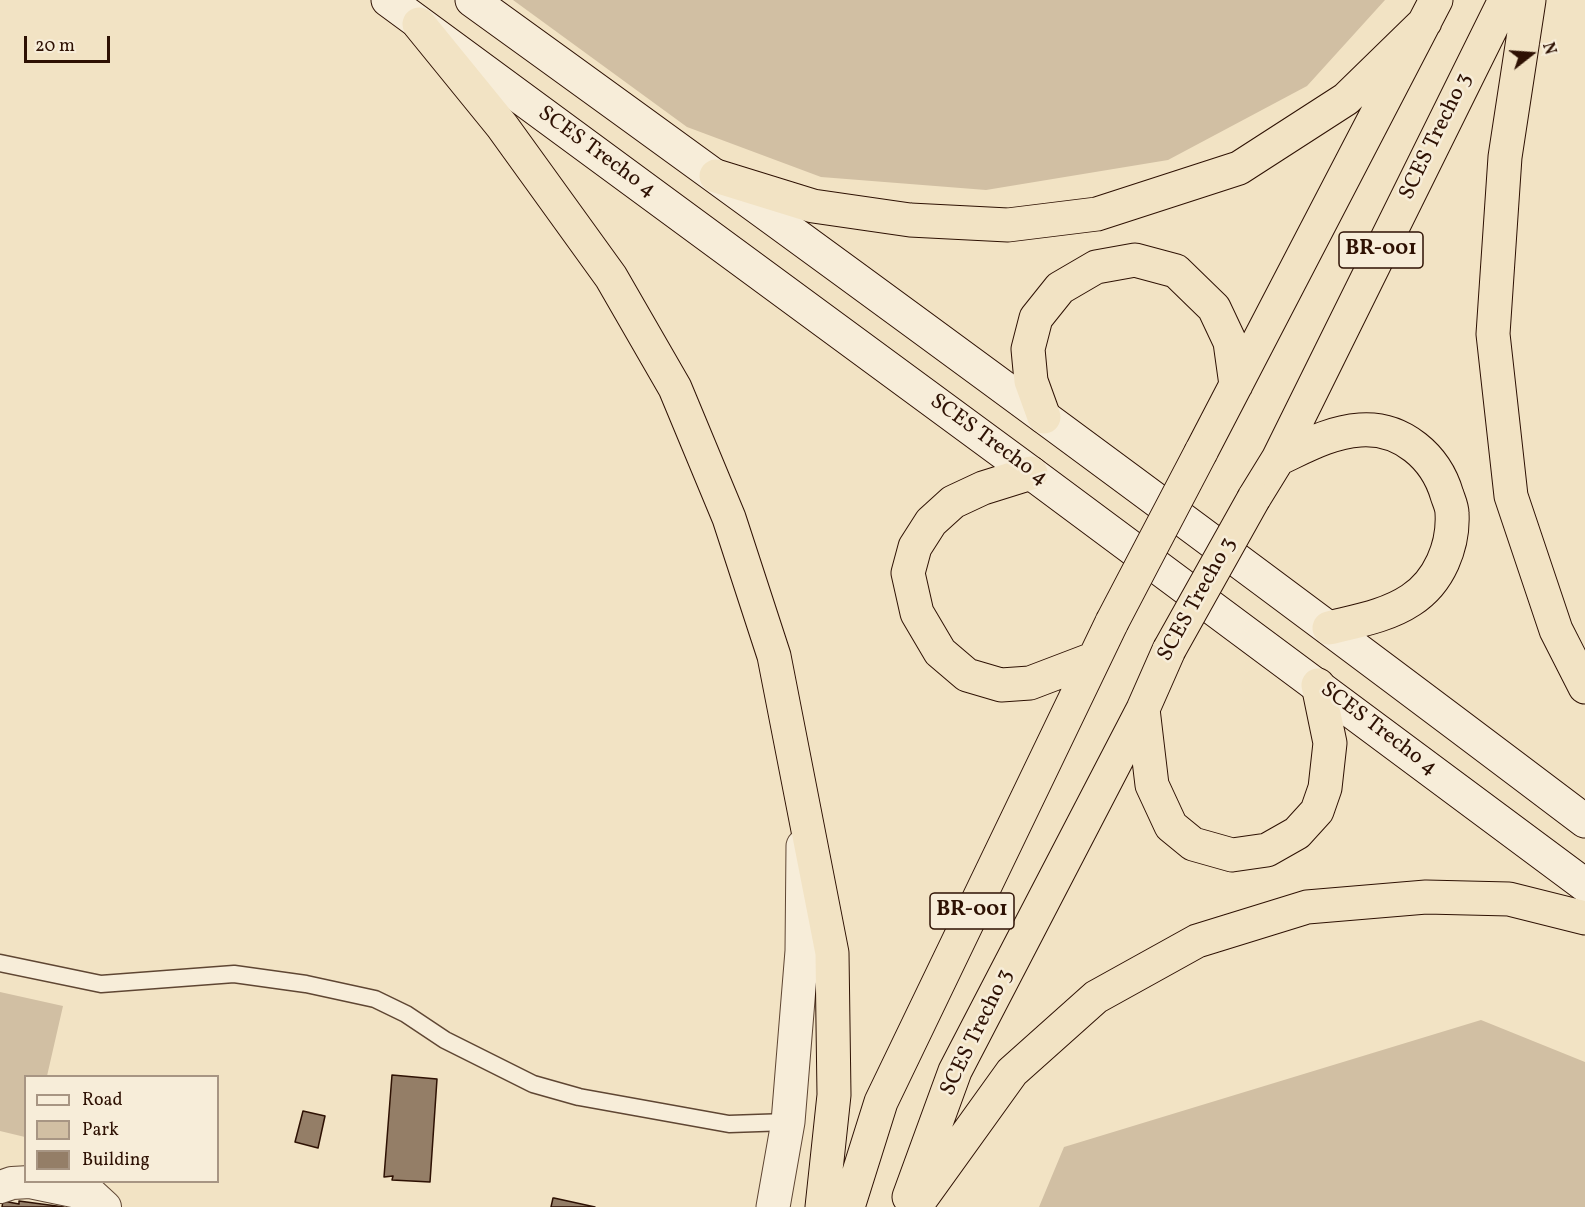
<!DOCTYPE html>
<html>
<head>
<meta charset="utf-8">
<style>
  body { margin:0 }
  #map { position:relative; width:1585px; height:1207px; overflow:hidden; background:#f2e3c4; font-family:Vollkorn,serif }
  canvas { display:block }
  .legend { position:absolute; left:24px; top:1075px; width:195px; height:108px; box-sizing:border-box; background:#f7edd9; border:2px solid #a79583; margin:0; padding:8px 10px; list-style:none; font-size:18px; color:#2e1103 }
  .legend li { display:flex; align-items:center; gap:12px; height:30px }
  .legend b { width:30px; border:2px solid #a79583 }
  .north { position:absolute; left:1501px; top:24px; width:60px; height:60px; -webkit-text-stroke:4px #f7edd9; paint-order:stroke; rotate:73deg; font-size:16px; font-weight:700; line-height:24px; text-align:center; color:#2e1103 }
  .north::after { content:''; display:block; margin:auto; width:21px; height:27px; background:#2e1103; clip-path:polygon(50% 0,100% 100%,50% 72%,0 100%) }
  .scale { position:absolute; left:24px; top:36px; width:86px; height:27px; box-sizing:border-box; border:3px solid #2e1103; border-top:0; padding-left:8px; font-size:18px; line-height:21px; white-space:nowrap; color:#2e1103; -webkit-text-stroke:4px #f7edd9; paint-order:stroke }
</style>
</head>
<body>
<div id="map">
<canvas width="1585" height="1207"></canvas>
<ul class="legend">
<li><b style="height:8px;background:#f7edd9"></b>Road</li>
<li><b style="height:16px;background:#d1bfa3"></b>Park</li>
<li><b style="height:16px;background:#947e67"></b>Building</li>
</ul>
<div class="north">N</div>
<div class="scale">20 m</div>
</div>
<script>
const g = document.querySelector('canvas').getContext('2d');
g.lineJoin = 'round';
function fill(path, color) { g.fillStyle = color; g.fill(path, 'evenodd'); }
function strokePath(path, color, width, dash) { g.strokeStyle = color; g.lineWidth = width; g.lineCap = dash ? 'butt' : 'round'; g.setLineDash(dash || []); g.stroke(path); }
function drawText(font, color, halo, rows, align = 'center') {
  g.font = font + ' Vollkorn,serif'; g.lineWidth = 5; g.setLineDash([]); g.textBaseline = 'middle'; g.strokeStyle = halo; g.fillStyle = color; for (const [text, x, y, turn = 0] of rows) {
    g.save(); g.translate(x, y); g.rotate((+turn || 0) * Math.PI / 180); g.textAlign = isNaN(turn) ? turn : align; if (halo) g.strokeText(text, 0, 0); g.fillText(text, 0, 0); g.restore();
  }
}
fill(new Path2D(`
  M513 0H1385L1307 86 1168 160 986 190 821 177 687 127Z
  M0 992 63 1006 47 1076H26L25 1137 0 1131Z
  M1481 1020 1585 1062V1207H1039L1064 1147Z`), '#d1bfa3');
const building = new Path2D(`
  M392 1075 437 1079 430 1182 392 1180 393 1176 384 1177Z
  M303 1111 325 1116 318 1148 295 1142Z
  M553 1198H554L595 1207H551Z
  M3 1201 19 1204V1201L64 1207H2Z`);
fill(building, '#947e67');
strokePath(building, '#2e1103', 1.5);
const service = new Path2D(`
  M0 963 101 984 234 974 306 984 375 999 406 1014 445 1040 533 1084 579 1097 729 1124 788 1122`);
const minor = new Path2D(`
  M0 1187 12 1183 30 1182 92 1195 105 1207`);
const tertiary = new Path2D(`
  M773 1207 788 1122 802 951 803 846`);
const secondary = new Path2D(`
  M388 0 1031 473 1585 885
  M472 0C846 270 1218 543 1585 821`);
const trunk = new Path2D(`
  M1529 0 1505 157 1493 334 1511 496 1556 630 1585 687
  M419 24 502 126 611 277 675 388 729 518 774 656 832 953 834 1095 822 1207
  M716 176 813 206 910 220 1008 225 1097 214 1239 168 1346 99 1425 22
  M1044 417 1031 381 1028 349 1036 318 1060 288 1096 267 1135 260 1176 271 1214 308 1230 342 1236 385
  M1201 452 1436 0
  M1278 459C1304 447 1330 432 1360 430 1402 427 1436 457 1447 495 1449 501 1452 507 1452 513 1454 546 1439 582 1411 600 1387 616 1357 621 1329 628
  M1031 473 983 488 953 502 931 522 915 547 908 573 917 613 940 652 967 675 1001 685 1030 683 1093 659
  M1254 498 1278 459 1505 0
  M1143 709 1152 785 1171 826 1193 844 1232 855 1267 850 1297 833 1317 811 1325 788 1330 743 1318 685
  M909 1197 955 1071 1143 709 1169 650
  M848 1207 881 1102 1112 622
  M915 1207 1012 1072 1096 997 1197 941 1307 907 1426 897 1509 899 1585 918`);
strokePath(service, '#5f4633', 19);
strokePath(minor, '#5f4633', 34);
strokePath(tertiary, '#5f4633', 35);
strokePath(secondary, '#2e1103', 35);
strokePath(trunk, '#2e1103', 35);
strokePath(service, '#f7edd9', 16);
strokePath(minor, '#f7edd9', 32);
strokePath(tertiary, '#f7edd9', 33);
strokePath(secondary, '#f7edd9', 33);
strokePath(trunk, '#f2e3c4', 33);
const trunkBridge = new Path2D(`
  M1112 622 1201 452
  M1169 650 1254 498`);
strokePath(trunkBridge, '#2e1103', 35, []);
strokePath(trunkBridge, '#f2e3c4', 33);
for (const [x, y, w] of [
  [1381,250,84],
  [972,911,84]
]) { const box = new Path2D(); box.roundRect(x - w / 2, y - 18, w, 36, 4.5); g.fillStyle = '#f7edd9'; g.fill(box); strokePath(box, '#2e1103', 1.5); }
drawText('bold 21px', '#2e1103', null, [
  ["BR-001",1381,250],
  ["BR-001",972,911]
]);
drawText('22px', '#2e1103', '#f7edd9', [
  ["SCES Trecho 3",1437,137,-64],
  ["SCES Trecho 4",596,153,36],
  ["SCES Trecho 4",988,441,36],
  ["SCES Trecho 3",1198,600,-61],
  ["SCES Trecho 4",1378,730,37],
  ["SCES Trecho 3",978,1033,-64]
]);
</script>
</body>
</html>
